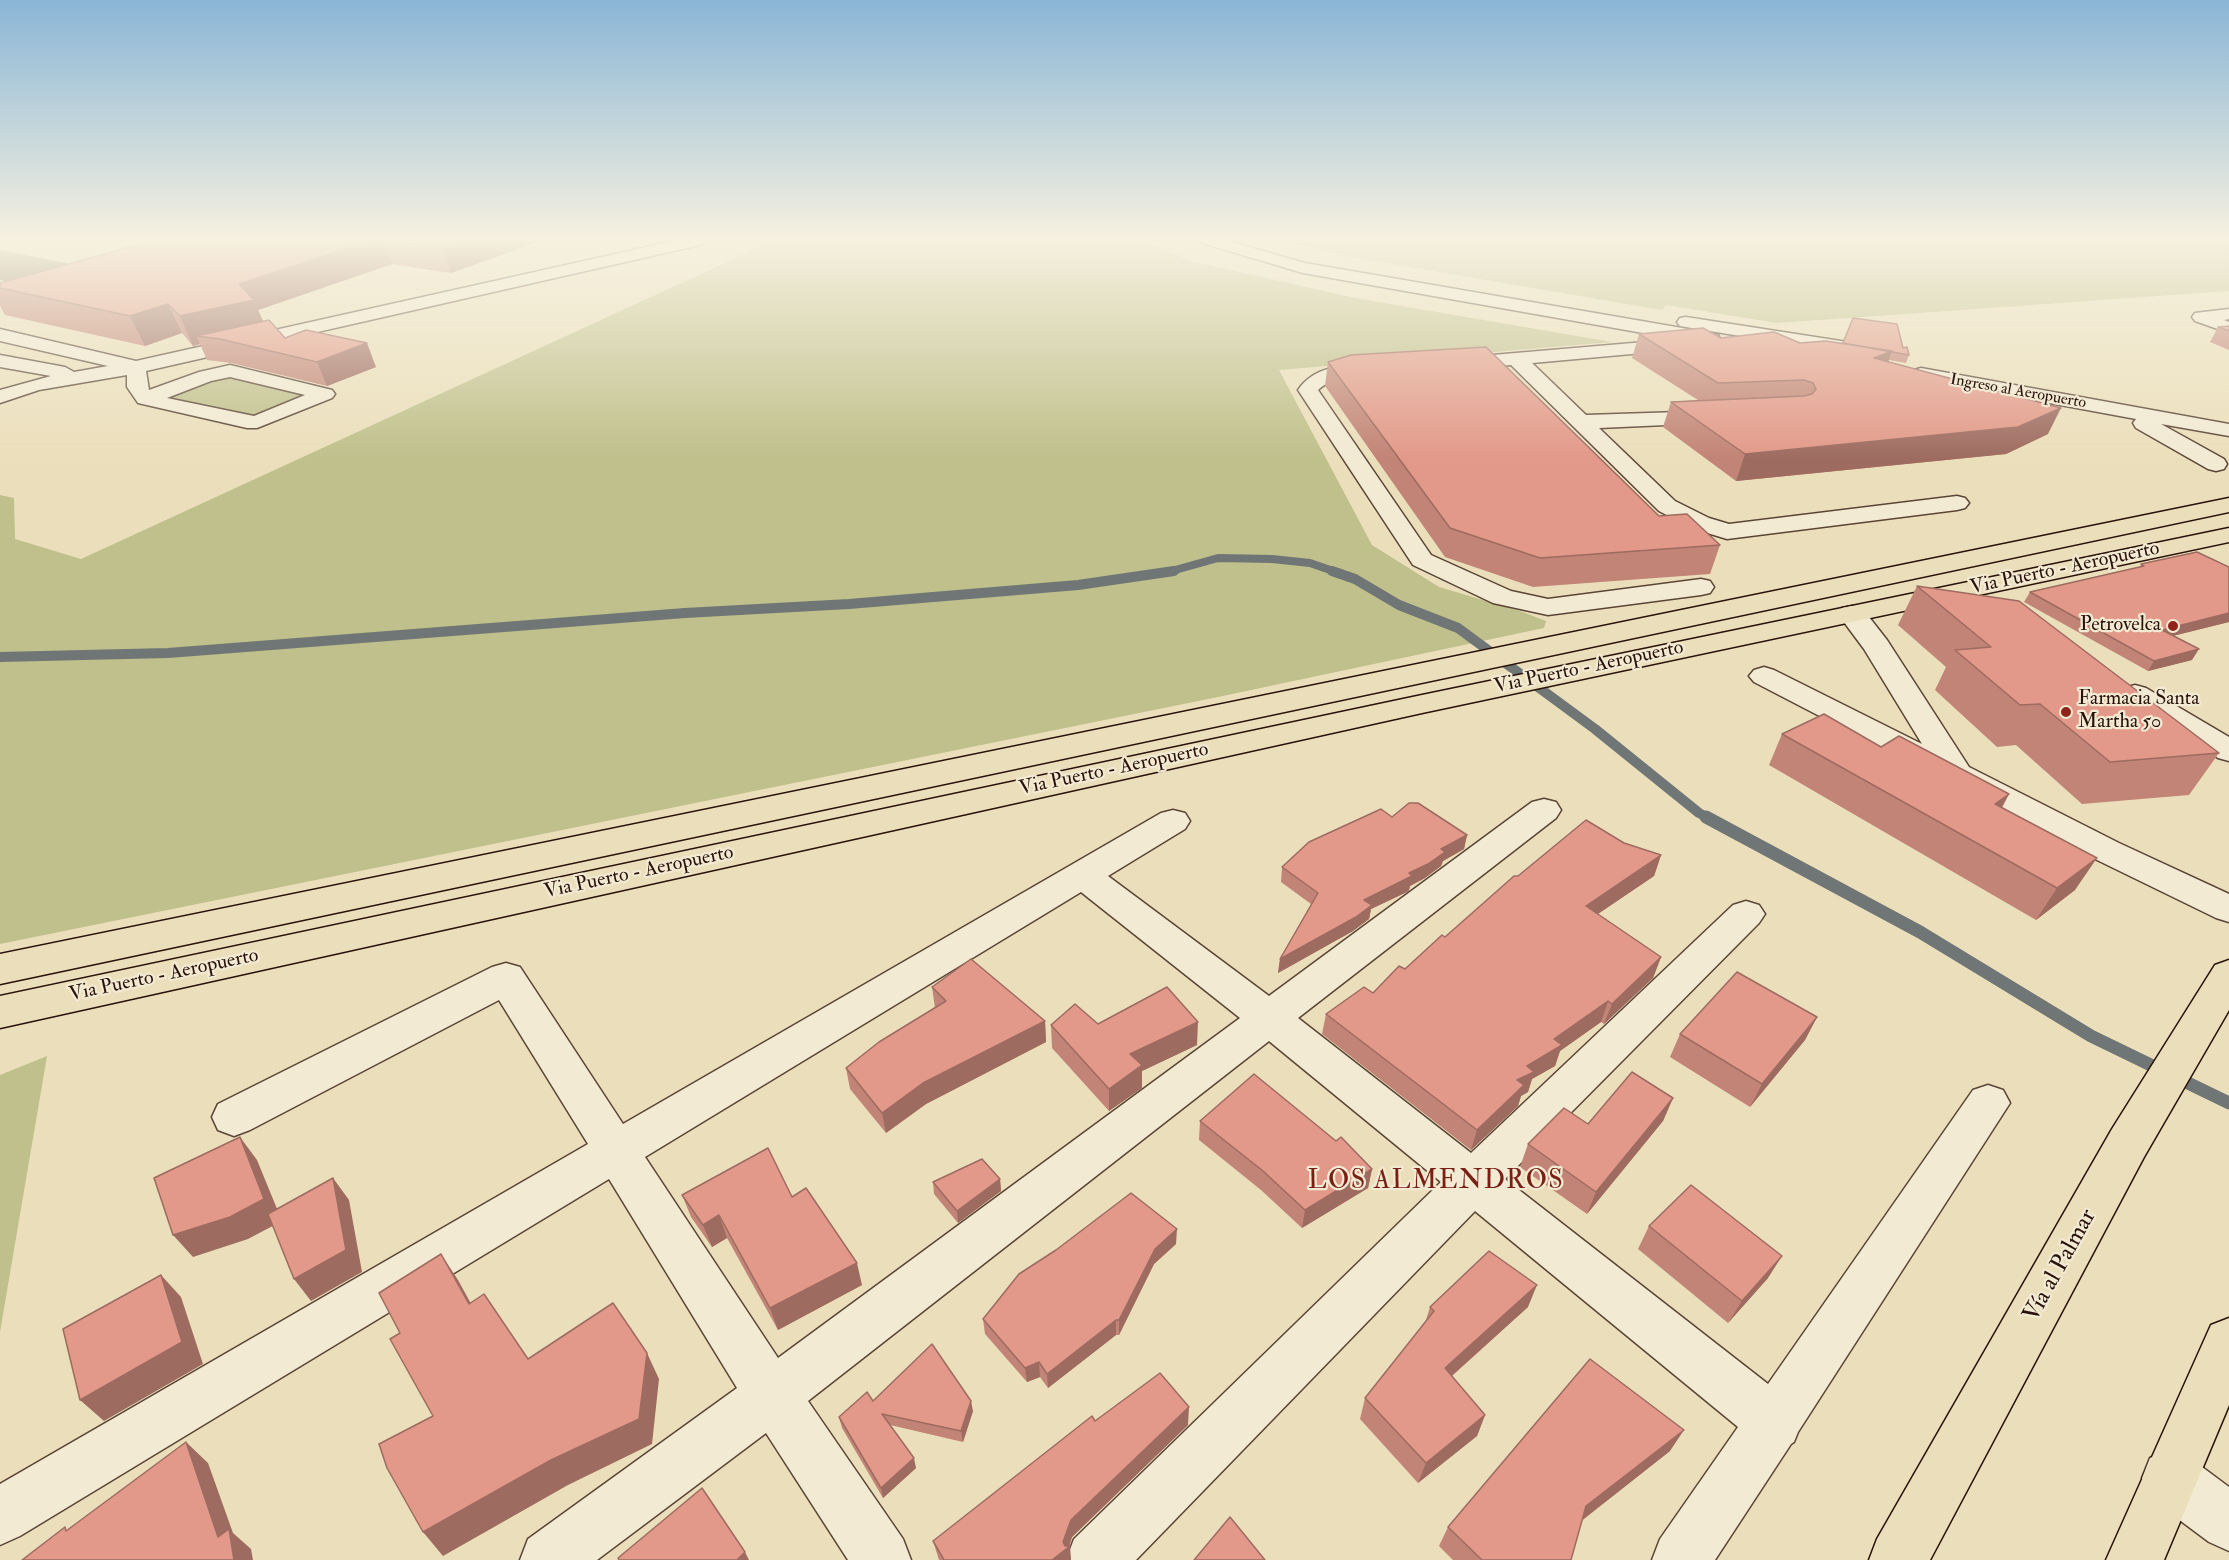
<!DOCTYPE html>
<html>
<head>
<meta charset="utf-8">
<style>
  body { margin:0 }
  canvas { display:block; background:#ebdfbb }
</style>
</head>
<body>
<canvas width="2229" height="1560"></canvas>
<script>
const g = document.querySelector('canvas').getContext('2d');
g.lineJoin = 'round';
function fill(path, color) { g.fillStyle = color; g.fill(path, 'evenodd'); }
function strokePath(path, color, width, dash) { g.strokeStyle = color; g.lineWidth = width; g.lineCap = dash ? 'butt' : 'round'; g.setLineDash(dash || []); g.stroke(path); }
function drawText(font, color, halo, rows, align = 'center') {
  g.font = font + ' "IM FELL Double Pica",serif'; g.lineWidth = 4.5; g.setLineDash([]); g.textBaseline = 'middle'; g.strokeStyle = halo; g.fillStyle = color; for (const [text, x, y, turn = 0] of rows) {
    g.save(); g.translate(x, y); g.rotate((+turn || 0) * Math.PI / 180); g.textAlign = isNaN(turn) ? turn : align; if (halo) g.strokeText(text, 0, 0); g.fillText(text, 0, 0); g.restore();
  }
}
fill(new Path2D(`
  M775 240H1141L1191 261 1355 298 1612 342 1279 370 1372 545 1439 587 1520 611 1546 621 1544 628 1218 697 0 944V495L14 498 15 539 81 559Z
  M1277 240H2229V291L1777 323 1666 305 1662 310 1351 257Z
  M221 374 318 395 263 418 164 396Z
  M47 1056 0 1332V1075Z`), '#bfc08b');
strokePath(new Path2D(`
  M1168 572 1218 558 1272 559 1310 563 1336 572`), '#6f7675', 8);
strokePath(new Path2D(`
  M1332 571 1355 579 1399 605 1458 628 1595 729 1699 813 1708 818
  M0 657 168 653 685 613 849 604 1078 585 1174 571`), '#6f7675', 10);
strokePath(new Path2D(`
  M1706 817 1920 932 2091 1036 2229 1103`), '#6f7675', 13);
fill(new Path2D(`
  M0 250 112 272 119 283 112 294 94 298 0 280Z`), '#8a7862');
const minor = new Path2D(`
  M678 240H707L700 245 146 371 149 390 199 372 230 365 332 390 335 394 332 398 257 428H247L138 403 127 387V375L39 390 0 403V390L51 376 0 367V355L65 367 74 372 108 366 0 341V329L136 361ZM230 377 305 395 254 416 167 398 211 381Z
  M1200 240H1224L1305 263 1711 333 1718 335 1720 339 1718 343 1711 345 1303 273 1202 243Z
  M2229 309V319L2224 320 2229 322V333L2195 321 2192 317 2195 313Z
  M1686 317 1854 343 1861 345 1863 349 1861 353 1854 355 1680 326 1677 322 1680 318Z
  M1680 339 1687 341 1689 345 1687 349 1532 363 1586 415 1711 411 1718 413 1722 417 1718 421 1711 423 1599 428 1675 501 1709 518 1729 524 1957 496 1965 498 1969 503 1965 508 1957 510 1727 539 1691 528 1659 511 1511 365 1457 370 1450 368 1447 364 1450 360 1457 358Z
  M1369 364 1376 366 1379 370 1376 374C1355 379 1335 374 1318 390L1431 555 1511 591 1548 599 1701 579 1710 581 1714 587 1710 593 1701 595 1548 615 1493 603 1413 565 1298 390C1314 366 1343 365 1369 364Z
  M1921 368 2229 424V436L2161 424 2224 459 2227 464 2224 469 2216 471 2208 469 2136 428 2133 423 2136 419 1914 378 1911 374 1914 370Z
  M1852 606 1862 608 1887 640 1969 767 2119 843 2229 894V922L2216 918 2095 859 1754 682 1749 676 1754 670 1764 667 1774 670 1922 744 1864 649 1838 614 1842 608Z
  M2135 685 2146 688 2229 737V761L2218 758 2124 700 2120 694 2124 688Z
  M1544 799 1556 802 1561 810 1556 818 1298 1018 1471 1153 1733 905 1746 901 1759 905 1765 914 1759 923 1505 1179 1768 1384 1973 1090 1988 1085 2003 1090 2010 1103 1798 1432 1794 1442 1791 1444 1715 1560H1652L1660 1539 1738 1427 1475 1211 1136 1560H1066L1074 1539 1441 1182 1269 1041 808 1401 903 1539 911 1560H848L766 1433 597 1560H520L528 1539 737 1388 609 1179 20 1536 0 1545V1484L588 1144 499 1000 250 1130 234 1136 218 1130 212 1117 218 1104 492 967 506 963 520 967 623 1124 1161 813 1173 810 1185 813 1190 821 1185 829 1108 876 1269 996 1532 802ZM1081 892 1240 1018 778 1358 645 1157Z
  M2170 1450 2190 1458 2229 1487V1551L2209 1542 2150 1498 2142 1478 2150 1458Z`);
const major = new Path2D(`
  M2229 498V512L0 984V954Z
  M2229 528V542L1422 713 0 1028V996L1422 695Z
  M2229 960V1010L2144 1157 1930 1560H1869L1877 1539 2112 1129 2215 965Z
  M2229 1318V1405L2164 1560H2106L2211 1325Z`);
strokePath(minor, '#5a4536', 3);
strokePath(major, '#29120a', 3);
fill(minor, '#f2ead3');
fill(major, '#ebdfbb');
fill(new Path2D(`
  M155 240H543L451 273 392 264 258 310 263 321 285 338 376 367 327 386 231 363 207 360 200 344 193 346 182 333 145 346 5 315 0 306V283Z
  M2229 326V350L2210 342 2218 327Z
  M1639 334 1721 338 1800 343H1843L1903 348 1909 355 1906 363 1889 360 1888 362 2048 434 2006 454 1736 481 1663 427 1671 402 1698 400 1632 358Z
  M1328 362 1720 545 1710 574 1533 587 1445 557 1325 386Z
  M2141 564 2229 622 2173 636 2192 660 2148 671 2024 602 2030 592 2140 567Z
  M1917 586 2219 753 2189 795 2082 804 2016 745 1997 747 1935 690 1946 667 1898 625Z
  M1782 734 1881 747 2009 794 2002 808 2075 890 2036 920 1769 765Z
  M1392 817 1467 835 1464 849 1443 861 1441 866 1425 878 1410 886 1409 890 1407 892 1371 909 1369 919 1353 931 1278 973 1280 959 1311 904 1281 882 1282 867Z
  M1624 843 1661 855 1654 876 1598 914 1661 957 1653 978 1604 1024 1601 1022 1560 1051 1555 1066 1532 1079 1528 1092 1521 1096 1518 1106 1471 1150 1322 1034 1326 1014 1373 993 1445 937 1518 876Z
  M932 987 1045 1021 1046 1042 926 1104 886 1133 850 1089 846 1068 935 1008Z
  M1817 1017 1805 1040 1750 1107 1670 1057 1680 1034Z
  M1098 1024 1197 1045 1142 1071V1088L1109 1111 1052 1048 1051 1025Z
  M1673 1098 1663 1121 1587 1214 1520 1167 1528 1144 1588 1124Z
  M1200 1121 1336 1141 1372 1169 1368 1188 1302 1228 1261 1190 1199 1140Z
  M1000 1179 1001 1191 958 1223 934 1194 933 1182Z
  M682 1195 792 1197 862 1285 778 1330 727 1238 712 1247 691 1217Z
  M1649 1226 1768 1278 1728 1323 1638 1249Z
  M1176 1244 1154 1264 1119 1335H1116L1048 1388 1040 1377 1027 1382 985 1334 983 1319Z
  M1430 1307H1528L1452 1376 1485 1415 1477 1436 1418 1483 1360 1419 1365 1398 1425 1323Z
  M873 1401 973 1411 963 1442 890 1425 916 1468 883 1498 842 1428 839 1417Z
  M1095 1421 1188 1425 1072 1537 1069 1546 1071 1560H939L933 1541Z
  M1670 1451 1582 1520 1571 1560H1453L1439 1546 1448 1527Z`), '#c28476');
fill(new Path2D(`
  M373 240H384L392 264 258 310 267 330 196 336 200 344 193 346 180 316 239 284Z
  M461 240H543L451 273 443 247Z
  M168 304 182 333 145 346 130 316Z
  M367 343 376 367 327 386 317 362Z
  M1892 351 1883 376 1874 358Z
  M2061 408 2048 434 2006 454 1736 481 1745 454Z
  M2229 613V622L2156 640 2162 630Z
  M2199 649 2192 660 2148 671 2154 661Z
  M2009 794 1991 825 1995 804Z
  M1467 835 1464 849 1443 861 1441 866 1425 878 1410 886 1409 890 1407 892 1371 909 1369 919 1353 931 1278 973 1280 959 1364 900 1409 873 1441 849Z
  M1661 855 1654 876 1580 926 1586 906Z
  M2097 858 2075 890 2036 920 2057 888Z
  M1661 957 1653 978 1604 1024 1612 1004Z
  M1608 1001 1601 1022 1560 1051 1555 1066 1532 1079 1528 1092 1521 1096 1518 1106 1471 1150 1477 1130 1517 1080 1527 1066 1554 1039Z
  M1817 1017 1805 1040 1750 1107 1762 1084Z
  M1045 1021 1046 1042 926 1104 886 1133 882 1113 923 1083Z
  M1198 1022 1197 1045 1142 1071V1088L1109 1111V1089L1130 1054Z
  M1673 1098 1663 1121 1587 1214 1596 1192Z
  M240 1137 257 1160 282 1221 248 1239 193 1257 173 1235Z
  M1372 1169 1368 1188 1302 1228 1305 1210Z
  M333 1178 349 1200 362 1272 311 1301 294 1279Z
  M1000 1179 1001 1191 958 1223 957 1211Z
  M719 1215 727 1238 712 1247 703 1225Z
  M1177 1229 1176 1244 1154 1264 1119 1335V1320L1155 1249Z
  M441 1254 458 1280 486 1331 469 1304Z
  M1782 1256 1768 1278 1728 1323 1742 1301Z
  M857 1263 862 1285 778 1330 770 1308Z
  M161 1275 181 1297 203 1364 104 1421 80 1400Z
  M1537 1285 1528 1307 1437 1389 1445 1368Z
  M1116 1320V1335L1048 1388 1047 1374Z
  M647 1353 659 1379 652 1444 568 1485 443 1556 423 1532Z
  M1039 1362 1040 1377 1027 1382 1025 1368Z
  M971 1401 973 1411 963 1442 961 1431Z
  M1189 1407 1188 1425 1072 1537 1069 1547 1070 1546 1071 1560H1052L1063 1542 1071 1520Z
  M1485 1415 1477 1436 1418 1483 1426 1463Z
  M1684 1430 1670 1451 1575 1526 1586 1506Z
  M186 1442 208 1463 233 1533 251 1549 253 1560H234L218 1537Z
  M914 1458 916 1468 883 1498 881 1488Z
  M745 1552 749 1560H737Z`), '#9e6b60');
const building = new Path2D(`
  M155 240H373L239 284 254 300 180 316 168 304 130 316 0 288V283Z
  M403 240H461L443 247Z
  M1853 318 1897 324 1903 348 1907 347 1909 355 1843 343Z
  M269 320 285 338 306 330 367 343 317 362 220 339 196 336Z
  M2229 326V331L2218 327Z
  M1703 328 1721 338 1774 332 1800 343 1826 341 1892 351 1874 358 2061 408 2018 427 1745 454 1671 402 1804 396 1812 394 1816 389 1813 383 1804 380 1718 383 1639 334Z
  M1486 347 1659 516 1687 514 1720 545 1540 558 1450 528 1328 362 1351 355Z
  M2197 552 2229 567V613L2162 630 2199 649 2154 661 2030 592 2144 566 2141 564Z
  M1917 586 2019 601 2219 753 2110 762 2040 704 2020 705 1955 650 1991 647Z
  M1824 714 1881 747 1899 736 2009 794 1995 804 2097 858 2057 888 1782 734Z
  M1409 803H1418L1467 835 1441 849 1445 852 1428 864 1409 873 1412 876 1364 900 1372 905 1356 917 1280 959 1318 893 1282 867 1309 842 1381 809 1392 817Z
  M1586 820 1624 843 1661 855 1586 906 1661 957 1612 1004 1608 1001 1554 1039 1562 1045 1527 1066 1534 1072 1517 1080 1524 1085 1477 1130 1326 1014 1364 987 1373 993 1399 966 1405 969 1442 935 1445 937 1514 876H1518Z
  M971 959 1045 1021 923 1083 882 1113 846 1068 879 1042 946 1001 932 987Z
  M1737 972 1817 1017 1762 1084 1680 1034Z
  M1167 987 1198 1022 1130 1054 1142 1065 1109 1089 1051 1025 1075 1004 1098 1024Z
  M1632 1072 1673 1098 1596 1192 1528 1144 1564 1108 1588 1124Z
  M1254 1074 1336 1141 1341 1137 1372 1169 1305 1210 1263 1171 1200 1121Z
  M240 1137 264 1199 230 1217 173 1235 154 1178Z
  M768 1148 792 1197 806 1188 857 1263 770 1308 719 1215 703 1225 682 1195Z
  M982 1159 1000 1179 957 1211 933 1182Z
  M333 1178 346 1250 294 1279 268 1214Z
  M1691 1185 1782 1256 1742 1301 1649 1226Z
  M1131 1193 1177 1229 1155 1249 1119 1320H1116L1047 1374 1039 1362 1025 1368 983 1319 1019 1274 1056 1250Z
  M1489 1251 1537 1285 1445 1368 1485 1415 1426 1463 1365 1398 1434 1311 1430 1307Z
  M441 1254 469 1304 484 1294 528 1359 613 1303 647 1353 639 1419 551 1460 423 1532 387 1468 379 1444 433 1416 390 1339 400 1333 379 1293Z
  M161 1275 182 1342 80 1400 63 1329Z
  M932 1344 971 1401 961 1431 882 1414 914 1458 881 1488 839 1417 867 1392 873 1401Z
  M1590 1359 1684 1430 1586 1506 1571 1560H1482L1448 1527Z
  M1160 1373 1189 1407 1071 1520 1063 1542 1065 1546H1070L1052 1560H944L933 1541 1092 1416 1095 1421Z
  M186 1442 218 1537 229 1529 234 1560H22L65 1527 66 1531Z
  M702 1488 745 1552 737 1560H619L618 1558Z
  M1230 1517 1265 1560H1194Z`);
fill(building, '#e29989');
strokePath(building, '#9e6b60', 1.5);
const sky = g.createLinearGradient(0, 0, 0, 459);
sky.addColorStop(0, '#8ab6d6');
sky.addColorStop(0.52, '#f6f1e0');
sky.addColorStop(1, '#f6f1e000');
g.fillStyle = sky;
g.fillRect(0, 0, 2229, 459);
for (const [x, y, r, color] of [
  [2173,626,6,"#8f2418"],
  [2066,712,6,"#8f2418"]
]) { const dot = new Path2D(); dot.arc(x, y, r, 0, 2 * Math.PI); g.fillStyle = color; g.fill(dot); strokePath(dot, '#f2ead3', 2); }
drawText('16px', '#29120a', '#f2ead3', [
  ["Ingreso al Aeropuerto",2018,392,10]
]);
drawText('20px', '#29120a', '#f2ead3', [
  ["Via Puerto - Aeropuerto",2065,569,-12],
  ["Via Puerto - Aeropuerto",1589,668,-12],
  ["Via Puerto - Aeropuerto",1114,770,-12],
  ["Via Puerto - Aeropuerto",639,873,-12],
  ["Via Puerto - Aeropuerto",164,976,-12]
]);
drawText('20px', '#29120a', '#f2ead3', [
  ["Petrovelca",2161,626],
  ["Farmacia Santa",2078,700,"left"],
  ["Martha 50",2078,723,"left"]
], 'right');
drawText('24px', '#29120a', '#f2ead3', [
  ["Vía al Palmar",2061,1266,-61]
]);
g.letterSpacing = '1.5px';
drawText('26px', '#7a1f14', '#f2ead3', [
  ["LOS ALMENDROS",1436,1182]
]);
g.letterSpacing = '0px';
</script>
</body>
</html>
